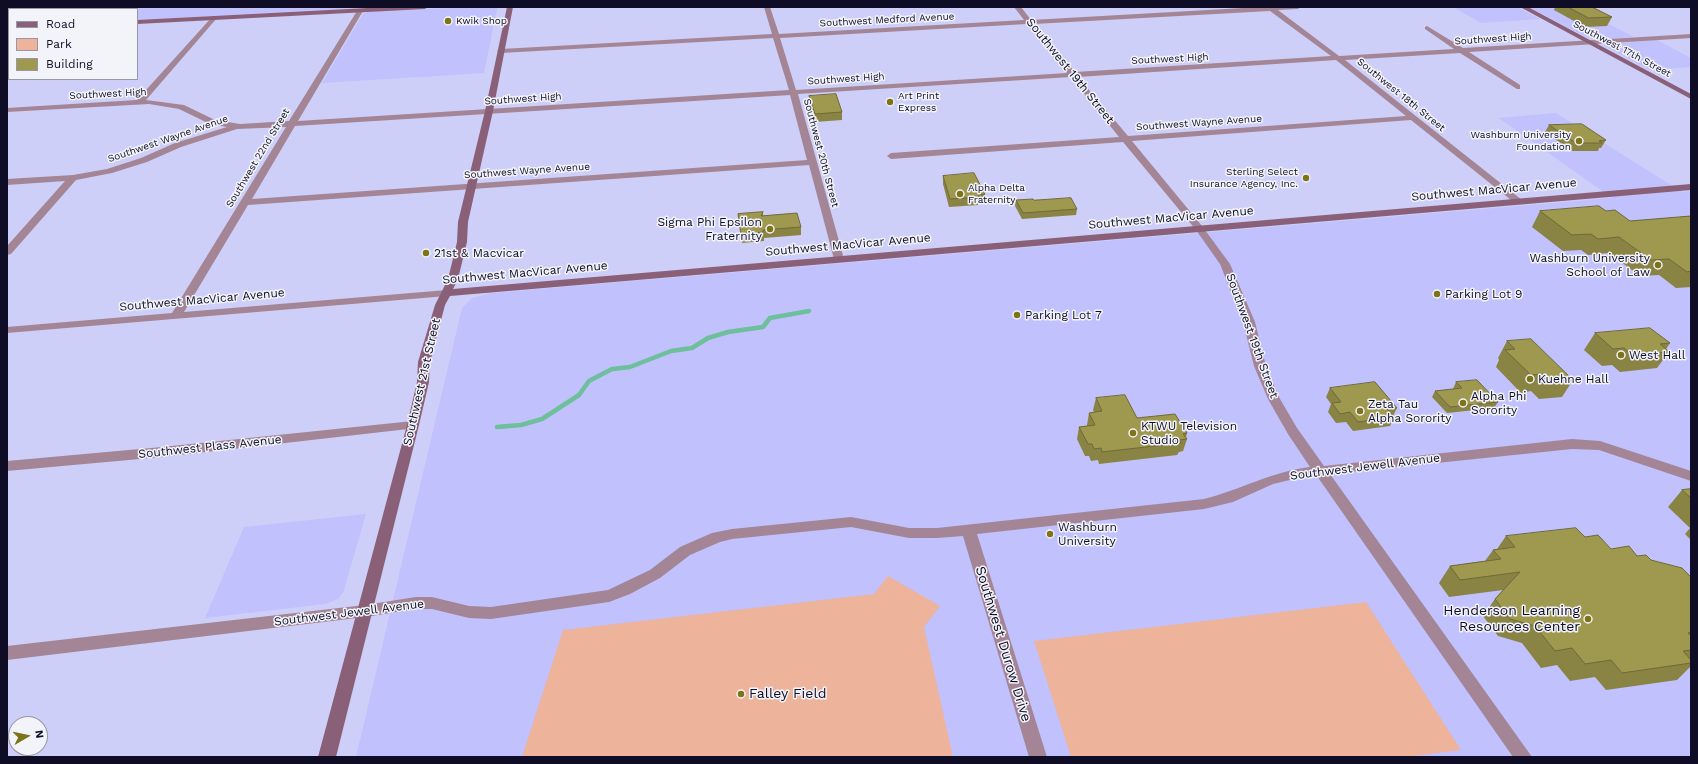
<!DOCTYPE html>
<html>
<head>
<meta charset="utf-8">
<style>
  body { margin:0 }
  #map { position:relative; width:1698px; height:764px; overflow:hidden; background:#cdcff8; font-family:"Work Sans",sans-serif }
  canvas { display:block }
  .frame { position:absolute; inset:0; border:8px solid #0f0d25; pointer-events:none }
  .legend { position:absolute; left:8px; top:8px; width:130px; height:72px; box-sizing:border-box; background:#f3f3fa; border:1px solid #9897a5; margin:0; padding:5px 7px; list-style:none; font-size:12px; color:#0f0d25 }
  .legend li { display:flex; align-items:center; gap:8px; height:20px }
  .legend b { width:20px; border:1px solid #9897a5 }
  .north { position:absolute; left:8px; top:716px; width:40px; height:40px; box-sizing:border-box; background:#f3f3fa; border:1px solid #9897a5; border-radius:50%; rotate:81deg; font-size:11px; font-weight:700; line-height:16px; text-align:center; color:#0f0d25 }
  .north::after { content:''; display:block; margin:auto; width:14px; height:18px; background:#7c7416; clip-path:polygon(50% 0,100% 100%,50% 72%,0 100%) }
</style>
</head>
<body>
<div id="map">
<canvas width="1698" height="764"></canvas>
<div class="frame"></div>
<ul class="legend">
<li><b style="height:5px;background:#8a6079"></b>Road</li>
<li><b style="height:11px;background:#eeb39b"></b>Park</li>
<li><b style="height:11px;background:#9f984f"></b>Building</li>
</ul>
<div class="north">N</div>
</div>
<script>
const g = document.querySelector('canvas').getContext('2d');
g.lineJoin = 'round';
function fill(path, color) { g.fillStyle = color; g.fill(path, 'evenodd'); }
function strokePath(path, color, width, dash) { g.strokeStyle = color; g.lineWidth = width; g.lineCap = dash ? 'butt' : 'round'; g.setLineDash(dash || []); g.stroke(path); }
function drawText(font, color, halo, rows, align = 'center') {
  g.font = font + ' "Work Sans",sans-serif'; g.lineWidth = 3; g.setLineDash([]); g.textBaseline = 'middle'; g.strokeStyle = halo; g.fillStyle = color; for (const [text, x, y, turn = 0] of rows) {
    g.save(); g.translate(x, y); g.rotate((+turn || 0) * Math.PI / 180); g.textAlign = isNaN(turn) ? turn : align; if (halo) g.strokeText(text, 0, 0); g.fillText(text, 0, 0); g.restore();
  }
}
fill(new Path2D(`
  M7 7H377L137 20V9H9V26H7Z
  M477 7H496L497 9 484 73 322 83 363 14 371 11Z
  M1453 7H1517L1540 19 1481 23Z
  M1529 7H1591L1595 17 1634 37 1599 40 1588 38Z
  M1657 40 1691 58V67L1649 70 1603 45Z
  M1556 113 1682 192 1691 191V757H356L462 308 472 298 492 293 1612 198 1499 118Z
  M366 514 343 593 338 599 325 604 205 618 244 527Z`), '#c0c1fd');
fill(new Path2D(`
  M888 576 940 606 924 627 953 757H522L563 630 874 594Z
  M1366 602 1461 750 1406 757H1071L1034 641Z`), '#eeb39b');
strokePath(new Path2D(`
  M497 427 521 425 542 419 579 395 589 381 612 369 630 367 671 351 692 348 708 338 728 332 763 327 770 318 809 311`), '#6ebf9b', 4.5);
fill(new Path2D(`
  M764 7H770L779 34 1024 20 1014 7H1021L1031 20 1261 7H1301L1298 9 1278 10 1339 56 1454 49 1425 29V27L1427 26 1463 48 1691 34V38L1469 52 1520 85V89H1517L1460 53 1345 60 1522 200V204H1516L1411 120 1132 141 1202 226 1230 264 1255 322 1266 366 1280 399 1297 428 1324 466 1572 439 1600 441 1691 471V481L1599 450 1572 449 1330 474 1532 757H1513L1317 476 1298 478 1273 484 1233 502 1204 509 977 534 1047 757H1029L963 536 937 538H909L851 527 732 539 720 542 690 555 660 578 630 594 609 602 491 619 469 618 432 609H416L365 617 7 660V646L365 605 416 597H432L469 606 491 607 608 590 650 570 680 547 712 533 732 529 851 517 909 528H937L1204 499C1240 490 1273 471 1310 467L1288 434 1268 399 1254 366 1243 322 1220 264 1196 230 1123 142 891 159 887 156 891 153 1119 137 1071 77 798 94 844 259 839 262 834 259 809 165 248 205 184 312 447 290 452 293 447 296 7 333V327L172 313 286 127 237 129 181 147 147 162 112 173 76 180 11 254 7 255V246L65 181 7 185V179L73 175 107 169 141 158 175 143 227 127 210 124 179 109 149 104 7 112V108L137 100 212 17 217 18 146 100 184 105 215 120 240 124 289 121 357 11 360 9 363 11 298 121 789 90 773 38 501 53 497 51 501 49 772 34ZM1270 11 1331 56 1075 72 1034 24ZM1027 24 1067 73 796 90 780 38ZM1336 60 1406 116 1128 136 1078 77ZM790 95 807 160 252 199 295 126Z
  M7 72H9V78H7Z
  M413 421 417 422 419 425 417 428 162 457 7 471V461L162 447Z`), '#a38596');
fill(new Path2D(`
  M386 7H428L425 9 137 24V20Z
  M507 7H513L493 111 468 222 467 242 458 279 453 289 1691 184V190L450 296 445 305 430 362 429 382 419 425 336 757H318L407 425 417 382 418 362 435 305 448 279 457 242 458 222 485 111Z
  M1520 7H1528L1691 94V99Z
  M7 27H9V31H7Z`), '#8a6079');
fill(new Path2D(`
  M1555 7H1592L1612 17 1607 26 1585 27 1554 10Z
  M809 96 842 112V120L815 122 809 103Z
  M1549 125 1606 140 1601 148H1599L1598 151H1572L1545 132Z
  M943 176 985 194 984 202 978 203V205L949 207 943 184Z
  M1016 200H1034L1077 209 1076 215 1022 219 1015 206Z
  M1540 211H1606L1630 221 1691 216V287L1676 288 1659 275 1640 276 1609 253 1588 255 1581 250 1563 251 1532 227Z
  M763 212V216L801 227V235L764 238V241L742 243 738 214Z
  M1595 333 1670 343 1666 349 1669 352 1657 368 1620 372 1612 365 1602 366 1584 350Z
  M1507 341 1573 380 1562 397 1539 399 1531 391 1521 393 1496 367 1499 360 1498 358Z
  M1456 382 1498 402 1494 408 1447 413 1432 397 1435 391 1453 389Z
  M1330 388 1397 408 1393 416 1394 417 1390 426 1353 431 1346 422 1336 423 1328 412 1331 404 1326 397Z
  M1096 398 1137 418 1187 433 1186 437 1187 439 1183 451 1179 452 1177 455 1099 464 1098 460 1091 461 1089 456H1085L1077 439 1079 427 1087 426V425L1089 413 1094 412 1093 410Z
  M1691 489V540L1685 534 1690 528 1668 507 1682 490Z
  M1506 536 1585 537 1611 549 1637 556 1651 560 1691 577V666L1677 680 1606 690 1595 677 1570 681 1557 665 1541 668 1522 643 1498 636 1483 616 1495 599 1503 590 1449 597 1439 583 1450 566 1485 561 1493 550 1497 549Z`), '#898344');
const building = new Path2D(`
  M1568 7H1592L1612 17 1589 18Z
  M836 94 842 112 815 114 809 96Z
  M1582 124 1606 140 1599 141 1602 143H1576L1549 125Z
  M974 173 985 194 978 195 979 197 950 199 943 176Z
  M1071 198 1077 209 1023 213 1016 200 1033 199 1034 200Z
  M1599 206 1606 211 1615 210 1630 221 1691 216V271L1687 272 1669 259 1651 260 1619 237 1598 239 1591 234 1572 235 1540 211Z
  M763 212 761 216 797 213 801 227 763 230V232L741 235 738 214Z
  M1650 328 1670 343 1660 344 1669 352 1632 355 1624 348 1613 349 1595 333Z
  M1531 339 1573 380 1549 382 1542 374 1531 375 1505 350 1515 349 1507 341Z
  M1477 380 1498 402 1450 407 1435 391 1462 388 1456 382Z
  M1375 382 1397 408 1387 409 1394 417 1358 422 1350 412 1340 414 1332 403 1341 402 1330 388Z
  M1125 395 1137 418 1175 414 1187 433 1183 434 1187 439 1179 440 1181 443 1102 452 1101 448 1094 449 1092 444H1088L1079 427 1095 425 1089 413 1102 411 1096 398Z
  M1691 489V498L1682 490Z
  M1576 528 1585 537 1598 535 1611 549 1629 546 1637 556 1646 555 1651 560 1682 568 1691 577V632L1688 633 1691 636V650L1683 651 1691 660V663L1622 673 1611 660 1585 664 1572 648 1555 651 1535 626 1510 619 1495 599 1520 572 1460 580 1450 566 1501 559 1493 550 1515 547 1506 536Z`);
fill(building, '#9f984f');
strokePath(building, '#6f6a37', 1);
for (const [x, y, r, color] of [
  [448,21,4,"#7c7416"],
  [890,102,4,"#7c7416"],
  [1579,141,4,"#7c7416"],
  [1306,178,4,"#7c7416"],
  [960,194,4,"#7c7416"],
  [770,229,4,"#7c7416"],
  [426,253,4,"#7c7416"],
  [1658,265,4,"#7c7416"],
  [1437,294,4,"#7c7416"],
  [1017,315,4,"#7c7416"],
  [1621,355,4,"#7c7416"],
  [1530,379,4,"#7c7416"],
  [1463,403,4,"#7c7416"],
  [1360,411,4,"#7c7416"],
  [1133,433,4,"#7c7416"],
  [1050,534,4,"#7c7416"],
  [1588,619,4,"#7c7416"],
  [741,694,4,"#7c7416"]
]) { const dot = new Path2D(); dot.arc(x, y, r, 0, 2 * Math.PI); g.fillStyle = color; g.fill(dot); strokePath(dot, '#f3f3fa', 1.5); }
drawText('10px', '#0f0d25', '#f3f3fa', [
  ["Southwest Medford Avenue",887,20,-3],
  ["Southwest High",1493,39,-4],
  ["Southwest 17th Street",1622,49,28],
  ["Southwest High",1170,59,-3],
  ["Southwest High",846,79,-4],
  ["Southwest High",108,94,-3],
  ["Southwest 18th Street",1401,95,39],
  ["Southwest High",523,99,-4],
  ["Southwest Wayne Avenue",1199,123,-4],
  ["Southwest Wayne Avenue",168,139,-19],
  ["Southwest 20th Street",821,153,75],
  ["Southwest 22nd Street",258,158,-59],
  ["Southwest Wayne Avenue",527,171,-4]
]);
drawText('10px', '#0f0d25', '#f3f3fa', [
  ["Kwik Shop",456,21],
  ["Art Print",898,96],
  ["Express",898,108],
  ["Washburn University",1571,135,"right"],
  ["Foundation",1571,147,"right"],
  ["Sterling Select",1298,172,"right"],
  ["Insurance Agency, Inc.",1298,184,"right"],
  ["Alpha Delta",968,188],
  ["Fraternity",968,200]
], 'left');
drawText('12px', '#0f0d25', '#f3f3fa', [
  ["Southwest 19th Street",1070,71,51],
  ["Southwest MacVicar Avenue",1494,190,-5],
  ["Southwest MacVicar Avenue",1171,218,-5],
  ["Southwest MacVicar Avenue",848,245,-5],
  ["Southwest MacVicar Avenue",525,273,-5],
  ["Southwest MacVicar Avenue",202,300,-5],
  ["Southwest 19th Street",1252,336,70],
  ["Southwest 21st Street",422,382,-77],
  ["Southwest Plass Avenue",210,447,-6],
  ["Southwest Jewell Avenue",1365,467,-7],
  ["Southwest Jewell Avenue",349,613,-7]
]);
drawText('12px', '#0f0d25', '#f3f3fa', [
  ["Sigma Phi Epsilon",762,222,"right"],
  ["Fraternity",762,236,"right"],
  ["21st & Macvicar",434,253],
  ["Washburn University",1650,258,"right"],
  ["School of Law",1650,272,"right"],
  ["Parking Lot 9",1445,294],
  ["Parking Lot 7",1025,315],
  ["West Hall",1629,355],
  ["Kuehne Hall",1538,379],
  ["Alpha Phi",1471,396],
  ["Sorority",1471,410],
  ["Zeta Tau",1368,404],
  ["Alpha Sorority",1368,418],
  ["KTWU Television",1141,426],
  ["Studio",1141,440],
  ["Washburn",1058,527],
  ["University",1058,541]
], 'left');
drawText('14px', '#0f0d25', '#f3f3fa', [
  ["Henderson Learning",1580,611],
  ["Resources Center",1580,627],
  ["Falley Field",749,694,"left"]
], 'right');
drawText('14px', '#0f0d25', '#f3f3fa', [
  ["Southwest Durow Drive",1003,644,73]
]);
</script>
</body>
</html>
